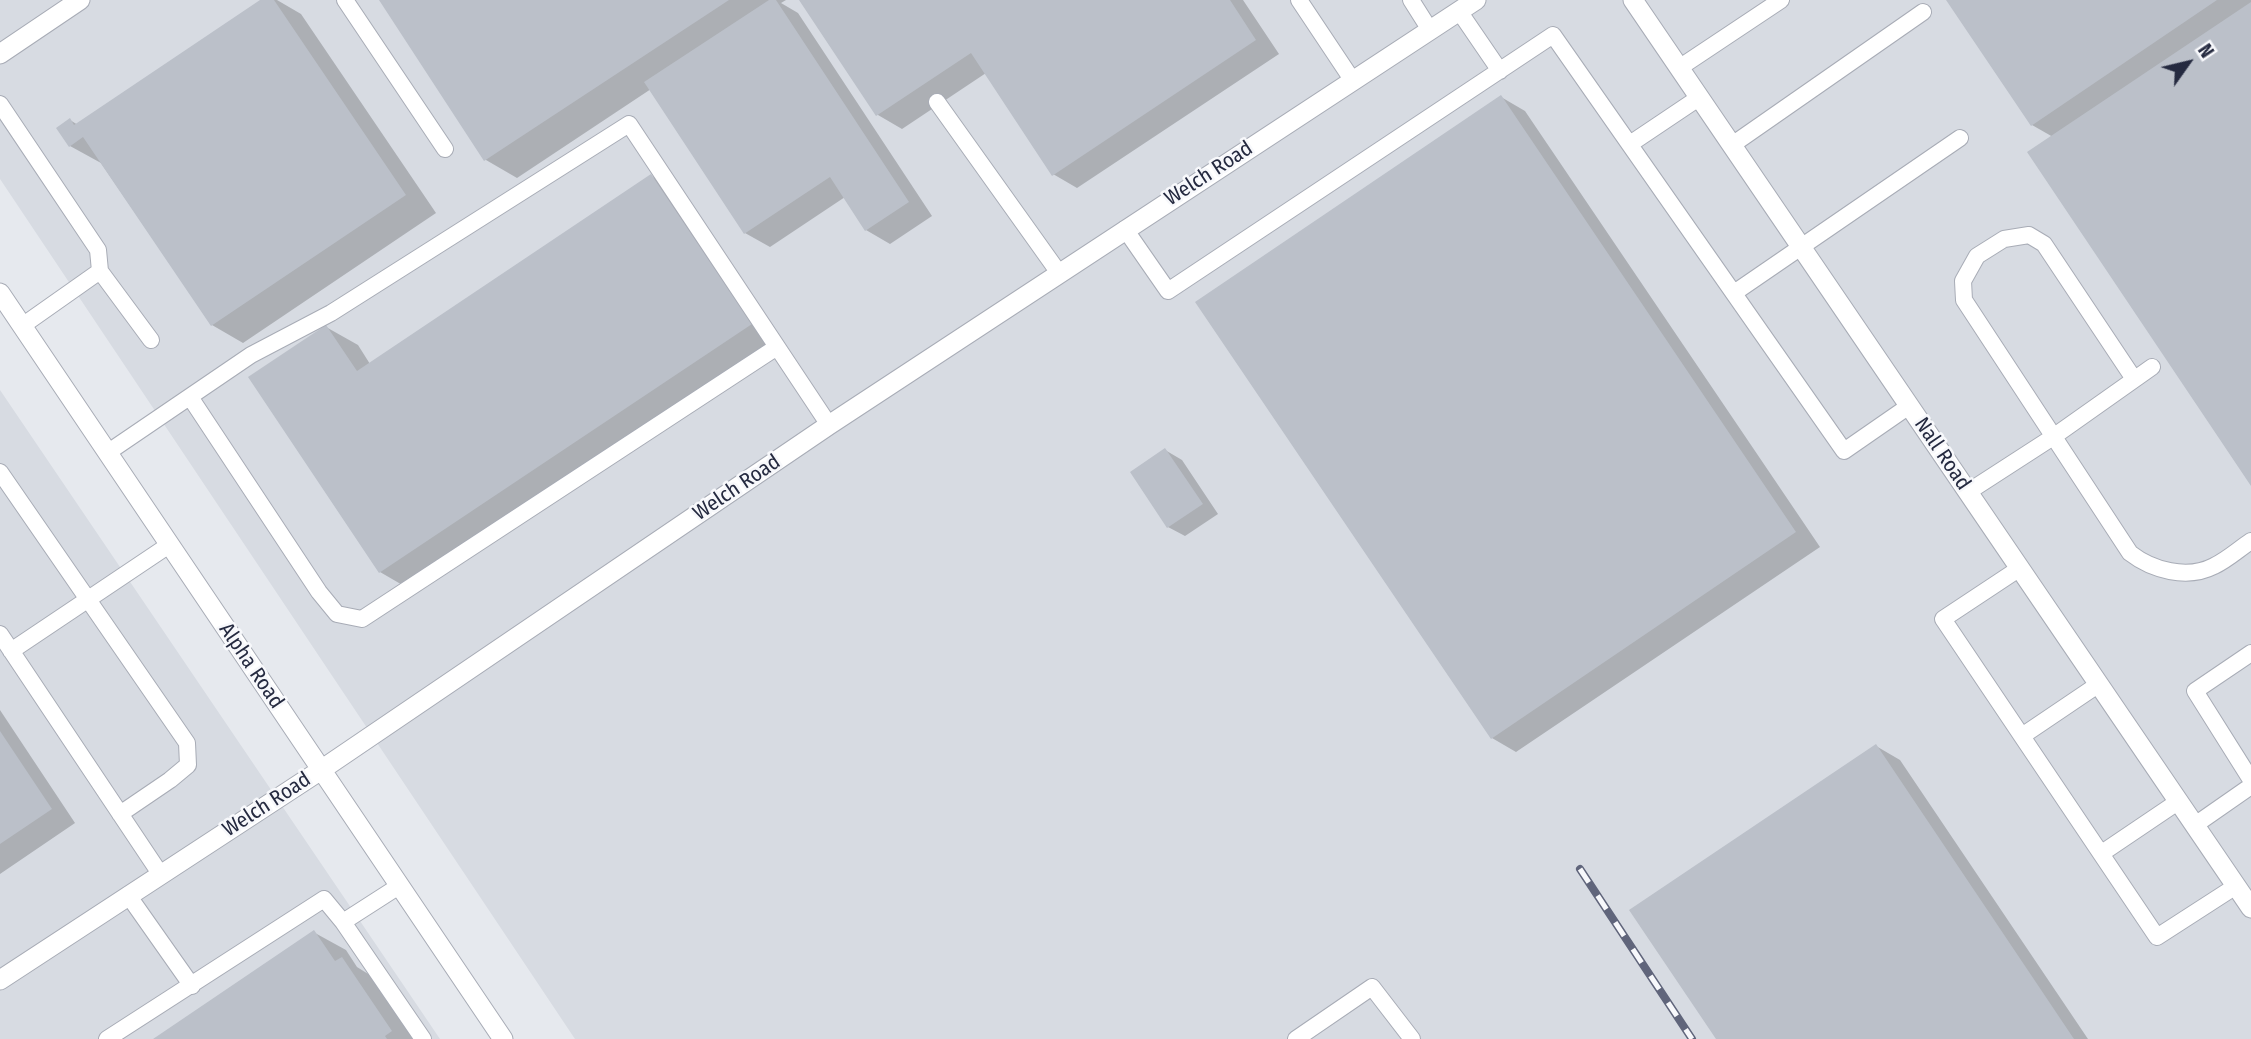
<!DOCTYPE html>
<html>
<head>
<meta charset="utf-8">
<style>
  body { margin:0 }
  #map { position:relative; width:2251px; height:1039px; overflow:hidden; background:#e6e9ee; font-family:"Fira Sans Condensed",sans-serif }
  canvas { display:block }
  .north { position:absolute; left:2153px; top:28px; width:70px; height:70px; -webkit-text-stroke:5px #f7f8fb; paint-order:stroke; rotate:56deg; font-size:19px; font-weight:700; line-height:28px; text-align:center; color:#252a40 }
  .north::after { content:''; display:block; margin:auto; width:24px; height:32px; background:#252a40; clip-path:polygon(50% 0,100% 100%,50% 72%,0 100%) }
</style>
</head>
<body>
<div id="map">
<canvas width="2251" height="1039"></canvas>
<div class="north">N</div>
</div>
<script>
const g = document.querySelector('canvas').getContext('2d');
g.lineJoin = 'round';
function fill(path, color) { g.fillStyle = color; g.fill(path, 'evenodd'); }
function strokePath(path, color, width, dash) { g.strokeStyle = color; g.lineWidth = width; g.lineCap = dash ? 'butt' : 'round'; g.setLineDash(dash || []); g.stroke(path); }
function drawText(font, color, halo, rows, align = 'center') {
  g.font = font + ' "Fira Sans Condensed",sans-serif'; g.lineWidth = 5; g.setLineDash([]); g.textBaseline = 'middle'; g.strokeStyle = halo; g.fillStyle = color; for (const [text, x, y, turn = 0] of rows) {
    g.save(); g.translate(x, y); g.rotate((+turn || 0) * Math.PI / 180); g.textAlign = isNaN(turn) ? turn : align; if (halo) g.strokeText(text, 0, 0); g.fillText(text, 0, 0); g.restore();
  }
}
fill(new Path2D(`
  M0 0H2251V1039H575L0 179Z
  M0 390 440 1039H0Z`), '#d7dbe2');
fill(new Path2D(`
  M263 0H277L301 14 436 213 243 343 212 325 101 163 70 146V120L78 125Z
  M381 0H786L781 3 798 13 932 216 890 244 866 230 845 197 770 247 745 233 651 89 517 178 486 160Z
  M801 0H1243L1279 54 1077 188 1053 174 986 73 902 129 878 115Z
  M1948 0H2251V483L2053 137 2032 125Z
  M1501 97 1525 111 1820 547 1516 752 1492 738Z
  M651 176 683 194 782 342 411 590 380 572 326 327 358 345 370 364Z
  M1165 450 1182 460 1218 514 1185 536 1168 527Z
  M0 710 75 823 0 874Z
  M1876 746 1900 760 2088 1039H1718Z
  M315 933 346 950 357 967 373 977 415 1039H156Z`), '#0003');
fill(new Path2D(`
  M260 0H274L406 195 211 326 83 137 69 147 56 128 70 118 74 125Z
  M379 0H729L484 161Z
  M769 0H776L909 202 865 231 830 177 744 234 644 82Z
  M799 0H1230L1256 40 1052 176 971 53 876 116Z
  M1946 0H2217L2031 126Z
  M2251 2V486L2027 152Z
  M1501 95 1796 532 1491 739 1195 302Z
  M651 174 752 324 379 573 248 377 326 325 357 371Z
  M1165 448 1203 504 1167 528 1130 472Z
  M0 731 52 809 0 844Z
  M1876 744 2074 1039H1716L1629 910Z
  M314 930 335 961 342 957 392 1031 385 1036 387 1039H153Z`), '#bbc0c9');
const service = new Path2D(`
  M345 0 445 149
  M1299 0 1353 81
  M1411 0 1430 30
  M1459 11 1500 71
  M1679 68 1781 0
  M937 102 1059 273
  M0 104 98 250 100 271 22 326
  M1630 144 1700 97
  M1732 145 1923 12
  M1125 229 1168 291 1553 35 1844 451 1909 406
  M100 271 151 340
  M1734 293 1960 138
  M2134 379 2044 244 2029 235 2004 239 1977 256 1963 281 1964 300 2130 553C2152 570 2187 580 2214 566 2227 560 2239 549 2251 541
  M190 397 319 592 337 614 362 619 777 347
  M107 453 251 355 331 313 629 124 829 425
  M0 472 187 743 188 765 170 780 120 814
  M1968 492 2053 437 2152 367
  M2020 568 1943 619 2157 937 2236 886
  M0 634 161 875
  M11 651 169 545
  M2251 653 2195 691 2251 780
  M2022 736 2099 684
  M2195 825 2251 786
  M2102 853 2179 801
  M128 895 192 986
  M343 922 399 886
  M107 1039 324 899 343 922 423 1039
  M1296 1039 1372 987 1412 1039`);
const minor = new Path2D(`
  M1633 0 2251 908
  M0 54 80 0`);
const tertiary = new Path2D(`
  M0 293 503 1039
  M0 980 321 770 829 425 1476 0`);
strokePath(service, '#a8acb6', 18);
strokePath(minor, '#a8acb6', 21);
strokePath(tertiary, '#a8acb6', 21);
strokePath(service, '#fff', 16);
strokePath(minor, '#fff', 19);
strokePath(tertiary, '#fff', 19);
const rail = new Path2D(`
  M1580 869 1692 1039`);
strokePath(rail, '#60657b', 8);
strokePath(rail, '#f7f8fb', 5, [16]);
drawText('21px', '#252a40', '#f7f8fb', [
  ["Welch Road",1209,174,-33],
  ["Nall Road",1942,454,56],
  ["Welch Road",737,488,-34],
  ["Alpha Road",251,666,56],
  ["Welch Road",267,805,-33]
]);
</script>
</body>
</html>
